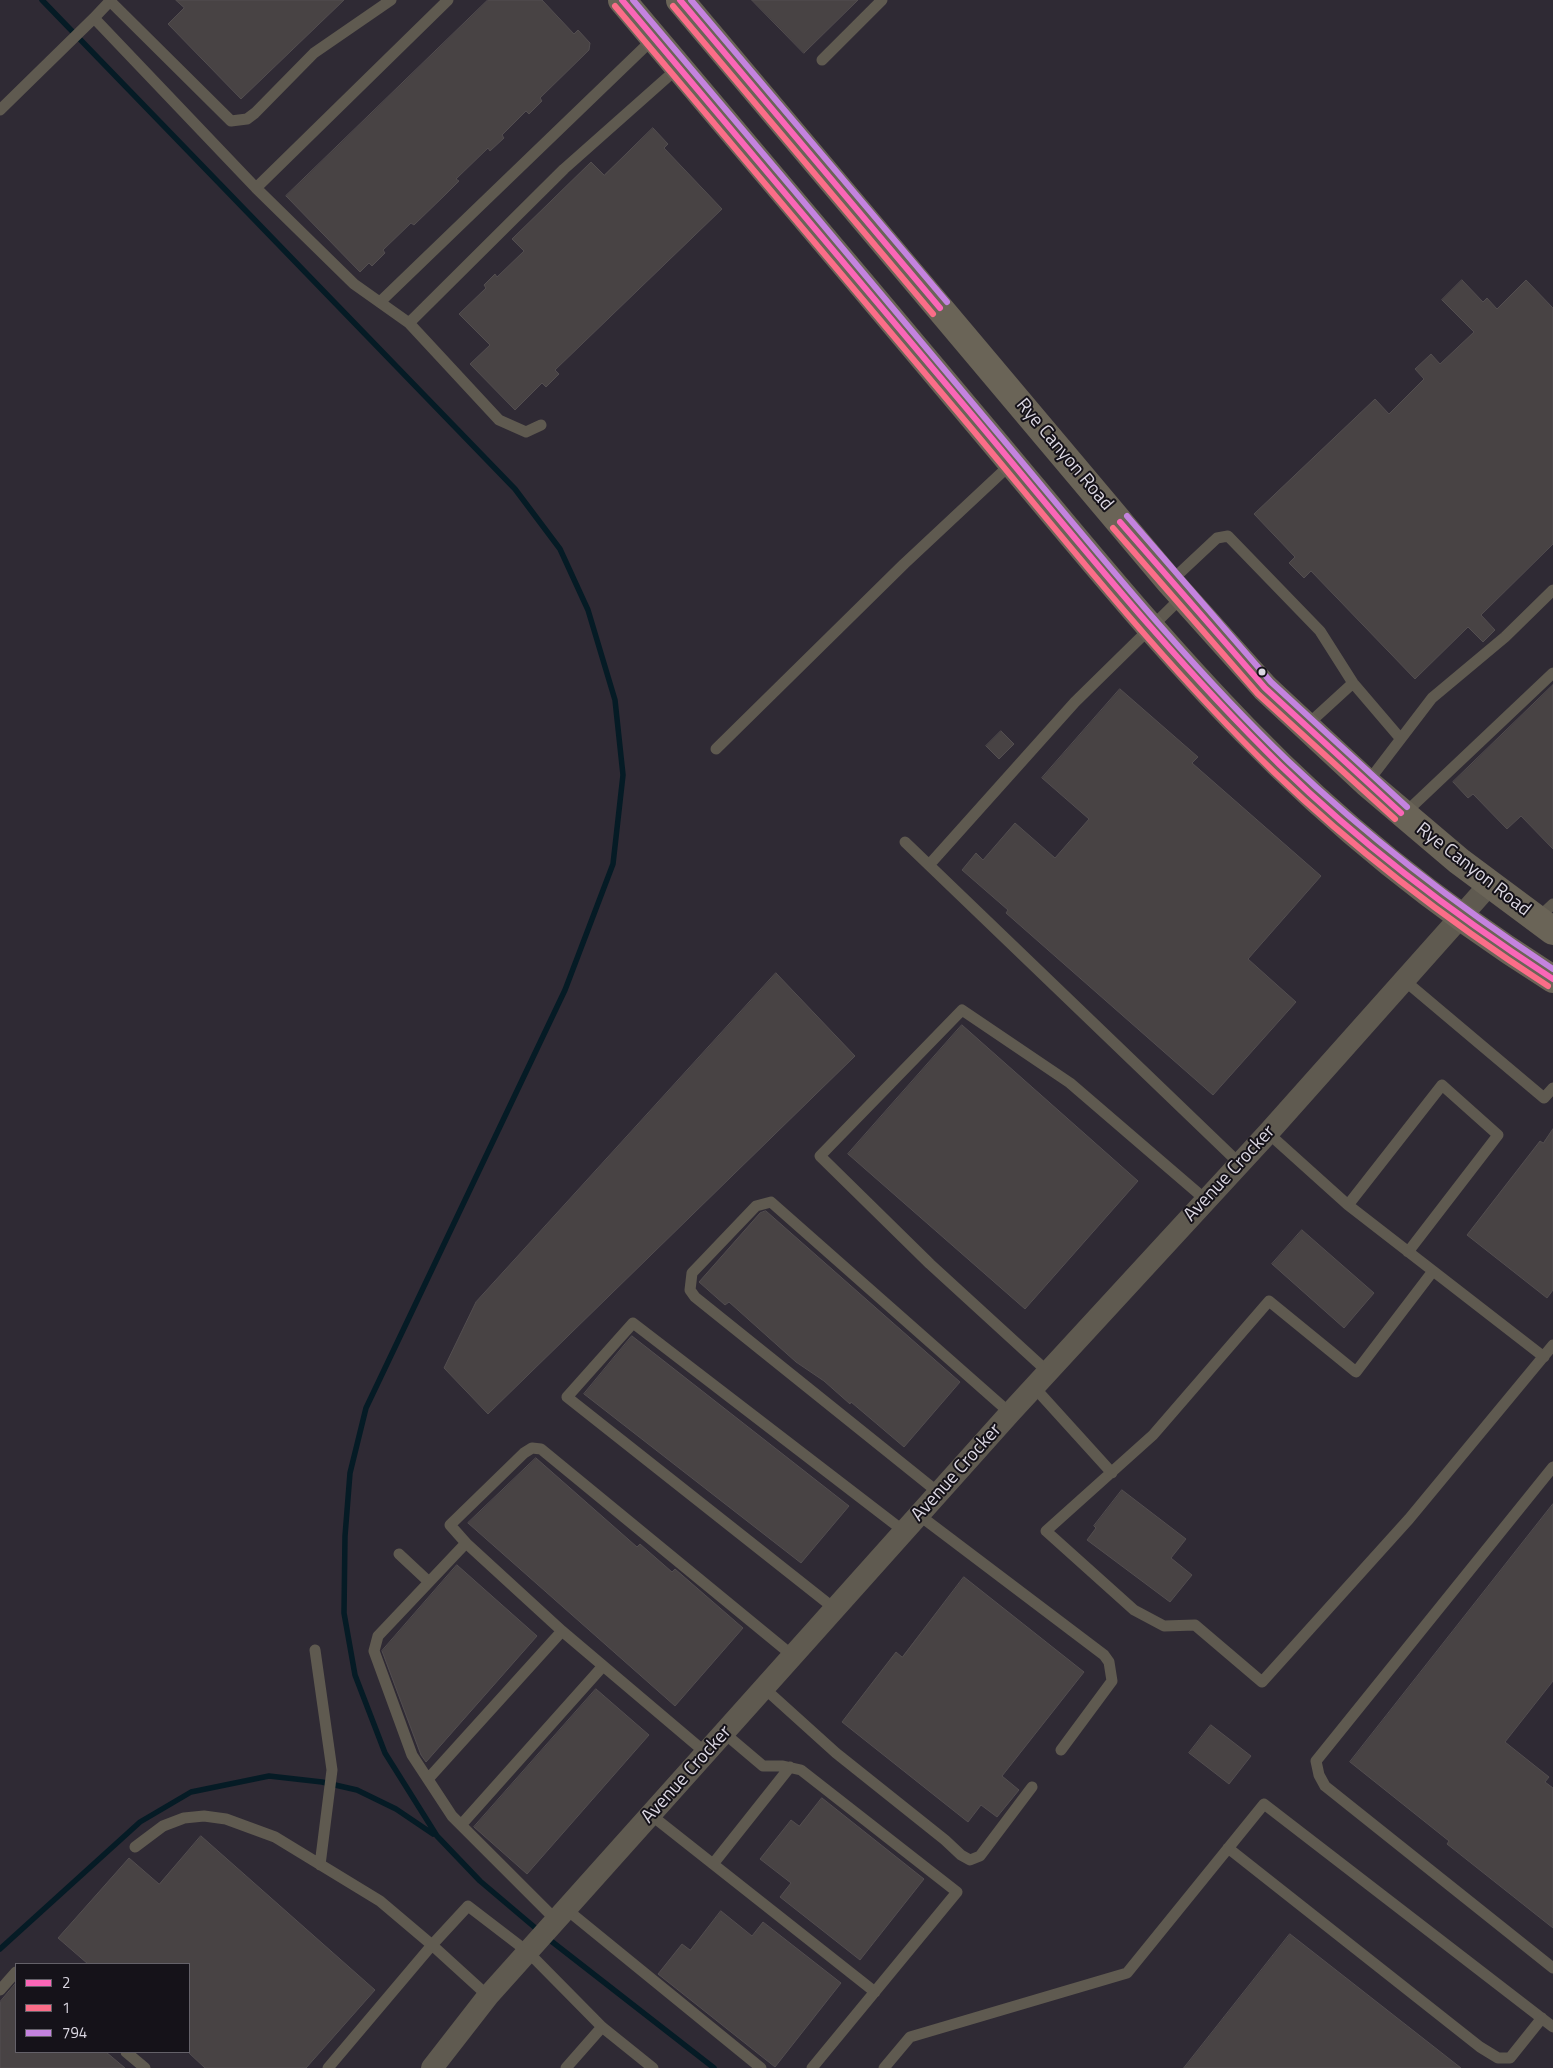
<!DOCTYPE html>
<html>
<head>
<meta charset="utf-8">
<style>
  body { margin:0 }
  #map { position:relative; width:1553px; height:2068px; overflow:hidden; background:#2f2a34; font-family:"Titillium Web",sans-serif }
  canvas { display:block }
  .legend { position:absolute; left:15px; top:1963px; width:175px; height:90px; box-sizing:border-box; background:#151219; border:1px solid #646169; margin:0; padding:6px 9px; list-style:none; font-size:15px; color:#dbd7e2 }
  .legend li { display:flex; align-items:center; gap:10px; height:25px }
  .legend b { width:25px; border:1px solid #646169 }
</style>
</head>
<body>
<div id="map">
<canvas width="1553" height="2068"></canvas>
<ul class="legend">
<li><b style="height:6px;background:#fa66b7"></b>2</li>
<li><b style="height:6px;background:#fb6d88"></b>1</li>
<li><b style="height:6px;background:#c483df"></b>794</li>
</ul>
</div>
<script>
const g = document.querySelector('canvas').getContext('2d');
g.lineJoin = 'round';
function strokePath(path, color, width, dash) { g.strokeStyle = color; g.lineWidth = width; g.lineCap = dash ? 'butt' : 'round'; g.setLineDash(dash || []); g.stroke(path); }
function fill(path, color) { g.fillStyle = color; g.fill(path, 'evenodd'); }
function drawText(font, color, halo, rows, align = 'center') {
  g.font = font + ' "Titillium Web",sans-serif'; g.lineWidth = 4; g.setLineDash([]); g.textBaseline = 'middle'; g.strokeStyle = halo; g.fillStyle = color; for (const [text, x, y, turn = 0] of rows) {
    g.save(); g.translate(x, y); g.rotate((+turn || 0) * Math.PI / 180); g.textAlign = isNaN(turn) ? turn : align; if (halo) g.strokeText(text, 0, 0); g.fillText(text, 0, 0); g.restore();
  }
}
strokePath(new Path2D(`
  M42 0 515 489 560 549 588 610 615 700 623 775 613 864 565 990 366 1408 350 1473 345 1536 344 1613 355 1675 385 1753 437 1836 480 1881 539 1931
  M546 1937 714 2068
  M0 1949 140 1822 191 1792 269 1776 322 1782 357 1790 396 1809 433 1834`), '#051b25', 5.5);
const building = new Path2D(`
  M176 0H344L241 99 168 24 184 8Z
  M488 0H542L574 34 578 30 590 43 589 50 540 98 542 101 529 114 526 111 502 135 504 138 490 151 488 148 456 179 459 181 446 194 414 225 411 223 383 250 385 253 372 266 369 263 360 272 286 196Z
  M752 0H858L804 53Z
  M653 128 668 144 664 148 722 209 555 370 559 374 546 387 542 383 515 410 470 364 490 345 459 314 486 288 484 285 495 274 497 277 524 251 512 239 591 162 604 175Z
  M1462 280 1483 302 1487 298 1497 309 1526 280 1553 308V544L1481 615 1495 630 1483 642 1468 627 1415 679 1311 571 1304 578 1289 563 1295 557 1254 514 1375 399 1389 414 1424 379 1415 369 1431 354 1440 364 1474 332 1442 300Z
  M1553 685V849L1521 816 1507 829 1473 794 1468 798 1453 782Z
  M1120 689 1198 757 1192 763 1321 876 1248 959 1296 1002 1213 1095 1006 913 1008 910 962 870 976 853 983 860 1015 823 1055 858 1089 819 1042 778Z
  M1001 731 1014 744 999 759 986 746Z
  M776 973 855 1056 488 1414 444 1368 476 1302Z
  M962 1025 1138 1181 1025 1309 848 1154Z
  M1553 1129V1290L1547 1298 1467 1235 1540 1141 1543 1143Z
  M766 1211 960 1382 904 1447 851 1402 850 1404 824 1381 796 1362 729 1302 725 1305 699 1282 760 1213Z
  M1302 1230 1374 1293 1344 1328 1272 1264Z
  M632 1336 849 1506 801 1563 584 1394Z
  M536 1458 637 1547 640 1544 672 1572 675 1569 743 1628 675 1706 468 1523Z
  M1122 1490 1186 1539 1171 1558 1192 1575 1170 1602 1087 1540 1096 1528 1094 1526Z
  M1553 1504V1681L1505 1742 1549 1777 1545 1782 1553 1788V1928L1447 1844 1449 1841 1350 1762Z
  M457 1565 537 1636 426 1762 421 1755 382 1651Z
  M964 1577 1084 1672 1002 1776 1019 1790 997 1817 981 1805 968 1822 842 1722 896 1652 902 1657Z
  M596 1689 649 1735 527 1874 474 1827Z
  M1211 1725 1251 1756 1229 1784 1189 1753Z
  M822 1798 924 1879 860 1960 780 1897 791 1883 760 1859 791 1820 799 1826Z
  M201 1836 375 1990 306 2068H205L189 2053V1964H88L58 1938 129 1858 159 1884Z
  M721 1911 752 1936 763 1922 841 1983 775 2067 658 1974 682 1944 690 1950Z
  M1290 1934 1461 2068H1184Z
  M16 1983V2052H106L125 2068H0V2002Z`);
fill(building, '#484344');
strokePath(building, '#534e50', 1);
strokePath(new Path2D(`
  M111 0 94 18 256 188 448 0
  M110 1 231 121 247 119 255 113 314 53 391 0
  M822 60 882 0
  M0 110 94 18
  M256 188 354 284 409 323 564 169 679 67
  M380 302 654 38
  M409 323 499 420 526 432 541 425
  M1170 582 1217 538 1228 536 1320 631 1353 683 1400 738
  M1306 726 1353 683
  M716 749 904 564 1012 463
  M1367 783 1432 698 1505 637 1553 590
  M1404 814 1553 673
  M905 842 1240 1164
  M929 865 1075 702 1183 596
  M1536 920 1553 904
  M1404 980 1544 1098 1553 1088
  M1268 1133 1348 1205 1544 1357
  M1348 1205 1442 1085 1498 1135 1408 1252
  M1433 1271 1356 1372 1269 1301 1153 1435 1046 1531 1134 1610 1164 1626 1195 1625 1262 1682 1409 1519 1553 1345
  M1048 1372 930 1264 820 1156 962 1010 1070 1083 1206 1200
  M1034 1387 1112 1473
  M1553 1467 1316 1761 1319 1775 1325 1786 1553 1968
  M939 1493 695 1297 690 1290 692 1273 756 1206 771 1202 1010 1413
  M919 1515 1104 1655 1109 1662 1112 1681 1061 1750
  M466 1543 562 1631 706 1753
  M399 1554 429 1582
  M835 1609 567 1397 633 1323 905 1532
  M315 1650 332 1770 320 1865
  M764 1688 836 1753 945 1840 961 1855 970 1860 980 1856 1032 1787
  M724 1733 763 1766H783L801 1770 957 1892 812 2068
  M428 1779 562 1631
  M651 1815 875 1992
  M461 1825 603 1666
  M135 1847 163 1826 184 1818 204 1816 226 1819 275 1837 380 1901 432 1945 468 1906 528 1952 602 2027 653 2068
  M1228 1848 1480 2047 1498 2058H1510L1542 2018
  M713 1864 790 1767
  M566 1909 761 2068
  M556 1920 452 1816 412 1755 374 1651 378 1636 466 1543 450 1525 524 1453 532 1448 541 1449 793 1656
  M0 1990 16 1972
  M126 2052 145 2068
  M328 2068 432 1945 488 1996
  M566 2068 602 2027
  M884 2068 910 2037 1127 1973 1264 1804 1553 2027`), '#5f5a50', 11);
strokePath(new Path2D(`
  M432 2068 488 1996 566 1909 1010 1413 1268 1133 1489 885`), '#5f5a50', 22);
strokePath(new Path2D(`
  M622 0C747 148 871 295 995 443 1077 541 1157 640 1246 731 1337 825 1442 909 1553 979
  M680 0 1170 582 1265 688 1367 783 1459 861 1553 931`), '#6a6457', 28);
strokePath(new Path2D(`
  M622 0C741 141 859 281 978 422 1076 539 1171 658 1280 765 1363 846 1456 916 1553 979
  M680 0 940 308
  M1120 522 1265 688 1401 813`), '#fa66b7', 6);
strokePath(new Path2D(`
  M615 6C734 147 853 288 972 429 1070 546 1165 666 1274 772 1358 853 1451 923 1548 986
  M673 6 933 314
  M1113 528 1258 694 1395 819`), '#fb6d88', 6);
strokePath(new Path2D(`
  M633 0C751 139 868 278 985 418 1083 534 1178 655 1288 761 1370 839 1459 907 1553 969
  M691 0 947 302
  M1127 516 1271 682 1407 807`), '#c483df', 6);
for (const [x, y, r, color] of [
  [1262,672,4.5,"#dbd7e2"]
]) { const dot = new Path2D(); dot.arc(x, y, r, 0, 2 * Math.PI); g.fillStyle = color; g.fill(dot); strokePath(dot, '#151219', 2); }
drawText('19px', '#dbd7e2', '#151219', [
  ["Rye Canyon Road",1064,455,50],
  ["Rye Canyon Road",1473,870,38],
  ["Avenue Crocker",1230,1174,-47],
  ["Avenue Crocker",957,1473,-48],
  ["Avenue Crocker",687,1775,-48]
]);
</script>
</body>
</html>
